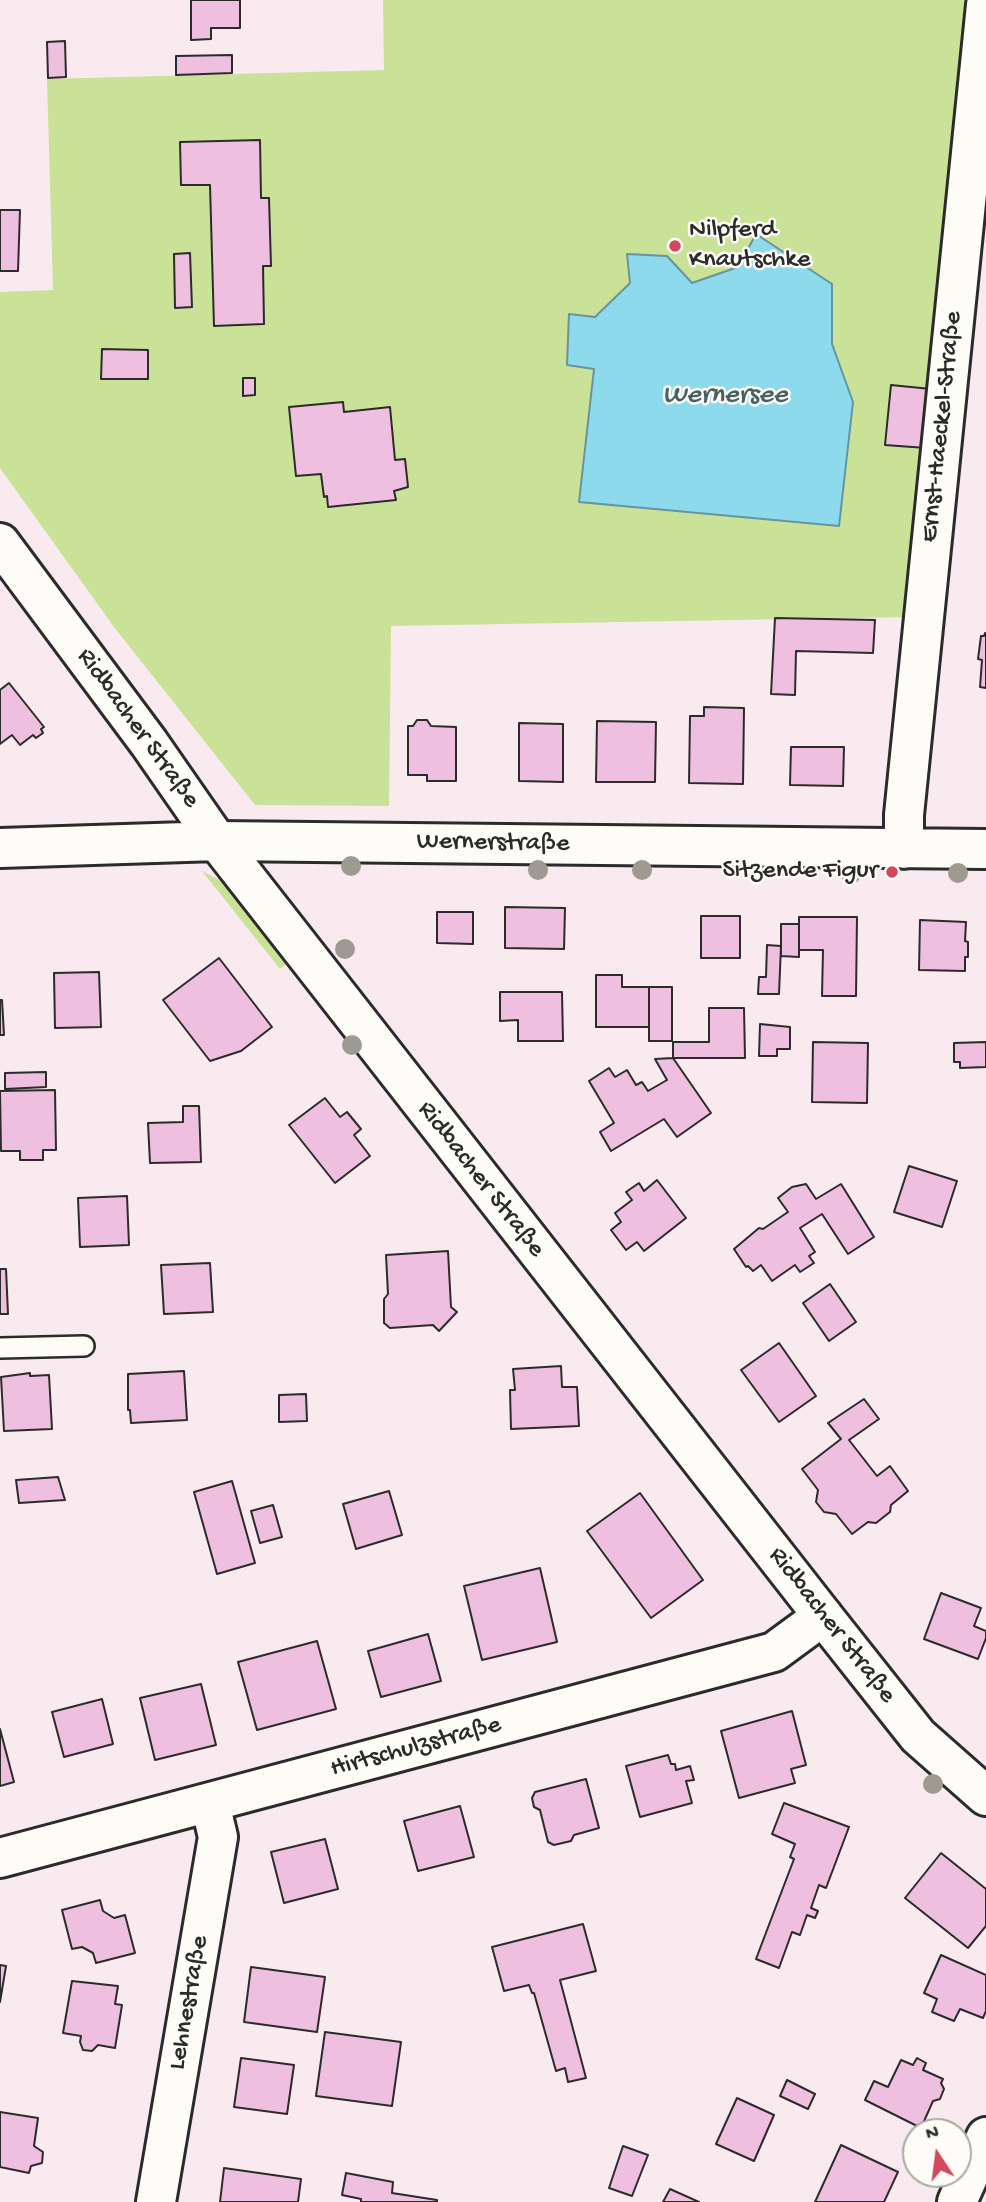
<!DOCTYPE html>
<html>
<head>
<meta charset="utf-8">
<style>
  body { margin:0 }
  #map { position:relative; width:986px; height:2202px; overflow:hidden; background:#f9eaf0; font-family:"Gochi Hand",sans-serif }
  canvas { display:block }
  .north { position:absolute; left:902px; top:2118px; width:70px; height:70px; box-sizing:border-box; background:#fdfcf7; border:2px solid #a9a8a5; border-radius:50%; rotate:347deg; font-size:19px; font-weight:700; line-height:28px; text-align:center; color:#2b2b2b }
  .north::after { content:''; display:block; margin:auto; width:24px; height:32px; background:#d1495b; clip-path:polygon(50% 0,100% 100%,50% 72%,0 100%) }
</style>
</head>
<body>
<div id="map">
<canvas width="986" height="2202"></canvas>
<div class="north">N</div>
</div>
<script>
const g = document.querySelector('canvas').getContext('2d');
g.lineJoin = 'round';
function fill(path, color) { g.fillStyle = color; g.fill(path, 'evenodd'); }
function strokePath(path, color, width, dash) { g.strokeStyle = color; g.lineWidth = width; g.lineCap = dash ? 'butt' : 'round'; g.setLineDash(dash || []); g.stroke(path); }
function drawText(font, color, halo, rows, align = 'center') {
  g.font = font + ' "Gochi Hand",sans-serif'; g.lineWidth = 5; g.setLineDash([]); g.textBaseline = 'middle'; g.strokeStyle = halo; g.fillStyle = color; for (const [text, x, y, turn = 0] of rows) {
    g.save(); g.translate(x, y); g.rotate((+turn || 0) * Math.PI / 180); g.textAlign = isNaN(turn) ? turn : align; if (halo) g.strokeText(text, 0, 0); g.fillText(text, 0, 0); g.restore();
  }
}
fill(new Path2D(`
  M383 0H968L961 45 911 617 391 626 389 806 255 805 114 627 0 468V292L53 290 47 79 384 70ZM756 234 832 285V344L852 402 580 502 594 369 569 315 595 317 631 283 628 254 667 257 692 283 738 267Z
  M202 871 237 889 293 959 280 969Z`), '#cae297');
const water = new Path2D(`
  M756 234 832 284V344L853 402 839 526 579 502 594 369 567 365 569 314 595 317 630 283 627 254 667 256 692 283 738 267Z`);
fill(water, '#8ddaed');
strokePath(water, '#66949f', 2);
const building = new Path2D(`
  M191 0H240V28H211V39L191 40Z
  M65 41 66 77 48 78 47 42Z
  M232 55V73L176 75V56Z
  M260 140 261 198H269L271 266H263L264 324 214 326 210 185H181L180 142Z
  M0 210H20L18 271H0Z
  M190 253 192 307 175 308 174 254Z
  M102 349 148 350V379H101Z
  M243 378H255V395L243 396Z
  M891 385 931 389 926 448 885 445Z
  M343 402 344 412 390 407 395 460 405 459 408 487 394 491 396 500 328 507 327 496 324 497 321 474 296 476 289 407Z
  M775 618 875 620 873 653 796 651 795 695 771 694Z
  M985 633H986V688L980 687 982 660 978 659 981 636H984Z
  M9 683 44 727 41 729 43 733 36 738 33 735 20 745 12 735 0 744V690Z
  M704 707 744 708 743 784 689 783 690 716H704Z
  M417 720H427L431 726 456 727V781H427V775H408V726H413Z
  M597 721 656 722 655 782H596Z
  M519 723 563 724V782L519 781Z
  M791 747H844L843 786 790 785Z
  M505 907 565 908 564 949 505 948Z
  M437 912H473V944L437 943Z
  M701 916H740V958H701Z
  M799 917H857L856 996H822L823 950H799Z
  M920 920 966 922 965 941 968 942V957H965V971L919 970Z
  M781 924H799V957L781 956Z
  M767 945 781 946 779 994H758L759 977H766Z
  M219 958 272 1027 241 1051 210 1061 163 1000Z
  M99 972 101 1027 55 1028 54 973Z
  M596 975H622V987H649V1027H596Z
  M649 987H672V1041H649Z
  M500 992H562L563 1041H518V1020L500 1021Z
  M0 1000H2L4 1035H0Z
  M709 1008H744L745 1058H673V1042H709Z
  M760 1024 790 1027V1049H777V1056H759Z
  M813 1042 868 1043 867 1103 812 1102Z
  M986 1042V1067L960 1068V1062H954V1043Z
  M673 1058 711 1113 677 1137 664 1119 611 1151 600 1132 614 1123 589 1081 609 1068 615 1077 627 1070 636 1085 642 1082 648 1091 667 1080 655 1059Z
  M46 1072V1087L5 1089V1073Z
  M55 1090 56 1150H43V1160H20V1151H1L0 1091Z
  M325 1098 340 1117 347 1112 361 1129 354 1135 370 1156 335 1183 289 1125Z
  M183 1106H199L201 1162 150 1163 148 1123 183 1122Z
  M909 1166 957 1181 942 1227 894 1212Z
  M657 1180 686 1218 644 1251 637 1242 626 1250 611 1230 621 1222 615 1213 632 1200 626 1192 639 1183 644 1191Z
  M806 1184 816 1199 841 1184 874 1237 848 1254 822 1214 800 1228 815 1252 809 1256 814 1263 800 1272 795 1265 772 1281 761 1265 753 1271 748 1266 746 1267 734 1249 759 1228 763 1229 788 1212 778 1198 792 1187Z
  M127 1196 129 1245 80 1247 78 1198Z
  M448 1251 451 1307 457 1312 439 1331 433 1325 390 1328 384 1323V1299L388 1294 386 1255Z
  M210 1263 213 1312 164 1314 161 1265Z
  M0 1269H6L8 1314H0Z
  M830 1284 856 1322 829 1341 803 1303Z
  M779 1343 816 1396 779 1422 741 1370Z
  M561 1366 562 1387H577L579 1426 511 1429 510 1390H515L513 1369Z
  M184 1371 187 1420 131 1423 130 1410H128V1374Z
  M30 1373V1376L49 1375 52 1429 4 1431 1 1377Z
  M306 1394 307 1421 279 1422V1395Z
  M864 1399 879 1419 849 1440 877 1476 890 1466 908 1491 891 1505 890 1512 876 1523 868 1522 852 1534 836 1514 824 1512 816 1502 818 1490 802 1469 841 1439 828 1423Z
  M58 1477 65 1500 19 1503 16 1480Z
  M232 1481 255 1563 217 1574 194 1492Z
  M389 1491 402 1535 356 1549 343 1504Z
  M640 1493 703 1580 651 1618 587 1531Z
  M273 1505 282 1537 260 1543 251 1511Z
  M540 1568 557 1642 482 1660 464 1586Z
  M941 1593 981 1608 974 1626 986 1631V1638L978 1659 924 1639Z
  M428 1634 441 1681 381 1697 368 1651Z
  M317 1641 336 1709 257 1730 238 1662Z
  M201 1684 216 1745 155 1760 140 1698Z
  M102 1699 113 1744 64 1757 52 1712Z
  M792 1711 806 1765 791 1769 795 1783 739 1798 721 1731Z
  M0 1729 14 1782 0 1786Z
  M668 1755 671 1764H675L676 1770 690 1766 694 1780 686 1781 692 1803 640 1817 626 1766Z
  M586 1779 599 1828 574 1835 571 1841 554 1845 548 1842 540 1810 534 1807 532 1798 535 1792Z
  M784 1803 849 1827 826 1888 819 1885 811 1908 818 1911 815 1918 807 1915 800 1935 792 1932 779 1968 756 1959 794 1859 790 1857 795 1844 772 1834Z
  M460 1806 474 1857 418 1871 404 1821Z
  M325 1839 338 1889 284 1903 271 1852Z
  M941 1853 986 1889V1926L968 1948 905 1898Z
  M100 1900 103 1911 114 1918 125 1915 135 1953 96 1963 93 1953 82 1947 72 1949 62 1910Z
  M583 1924 596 1971 560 1980 586 2078 568 2082 565 2068 556 2071 534 1993H532L529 1985 504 1991 492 1947Z
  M941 1955 986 1975V2011L983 2018 960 2009 954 2021 932 2012 937 1999 924 1993Z
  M0 1965 6 1966 0 2002Z
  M251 1967 325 1977 317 2032 244 2022Z
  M72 1981 118 1986 115 2004 122 2005 115 2048 98 2045 92 2051 83 2050 80 2042 81 2036 63 2033Z
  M325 2032 401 2042 392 2106 316 2096Z
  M241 2058 294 2065 287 2114 234 2107Z
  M917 2058 926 2063 923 2070 943 2079 941 2083 944 2089 940 2099 933 2101 921 2128 865 2100 874 2081 888 2087 901 2060 913 2065Z
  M787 2080 815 2094 808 2109 780 2096Z
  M737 2098 774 2115 754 2161 716 2144Z
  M0 2112 38 2118 34 2146 43 2152 42 2163 31 2166 29 2173 0 2167Z
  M841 2145 898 2172 884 2202H815Z
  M623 2146 648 2155 632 2196 609 2188Z
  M224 2168 301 2179 298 2202H220Z
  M346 2173 393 2182 392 2193 437 2200V2202H361V2199L342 2195Z
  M670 2189 699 2202H663Z`);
fill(building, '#efbfe0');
strokePath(building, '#2b2b2b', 2);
const lane = new Path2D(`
  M0 1348 84 1346`);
const street = new Path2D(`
  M217 841 986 849
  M904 849V815L986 5
  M0 1858 774 1652 823 1616
  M156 2202 218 1837 210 1803
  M957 2202 986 2137`);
const secondary = new Path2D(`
  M0 543 149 743 217 841 823 1616 918 1736 986 1796
  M0 848 217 841`);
strokePath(lane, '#2b2b2b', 24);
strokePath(street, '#2b2b2b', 44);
strokePath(secondary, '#2b2b2b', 44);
strokePath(lane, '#fdfcf7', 19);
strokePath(street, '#fdfcf7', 38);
strokePath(secondary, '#fdfcf7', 38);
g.fillStyle = '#9e9a92';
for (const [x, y] of [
  [351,866],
  [538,870],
  [642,870],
  [958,873],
  [851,874],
  [345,949],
  [352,1045],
  [933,1784]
]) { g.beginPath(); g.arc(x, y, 10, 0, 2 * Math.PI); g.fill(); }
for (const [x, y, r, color] of [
  [675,246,7,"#d1495b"],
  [892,872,7,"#d1495b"]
]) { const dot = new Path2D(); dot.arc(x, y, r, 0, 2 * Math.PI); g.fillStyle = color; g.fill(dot); strokePath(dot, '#fdfcf7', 2.5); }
drawText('26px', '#2b2b2b', '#fdfcf7', [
  ["Nilpferd",689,231],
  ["Knautschke",689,261],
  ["Sitzende Figur",878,872,"right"]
], 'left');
drawText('26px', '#2b2b2b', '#fdfcf7', [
  ["Ernst-Haeckel-Straße",943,427,-84],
  ["Ridbacher Straße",137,729,54],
  ["Wernerstraße",493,844,1],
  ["Ridbacher Straße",480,1180,52],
  ["Ridbacher Straße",831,1626,52],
  ["Hirtschulzstraße",416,1748,-15],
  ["Lehnestraße",190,2003,-80]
]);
drawText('italic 28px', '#486065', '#fdfcf7', [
  ["Wernersee",725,397]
]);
</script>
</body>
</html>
